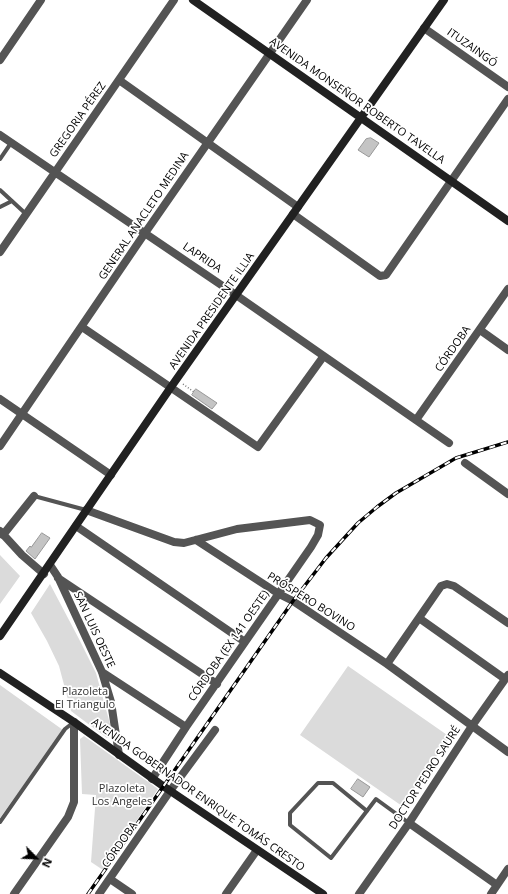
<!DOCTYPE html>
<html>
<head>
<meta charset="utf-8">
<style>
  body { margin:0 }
  #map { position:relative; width:508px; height:894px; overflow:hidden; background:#fff; font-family:"Open Sans",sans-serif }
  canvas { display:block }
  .north { position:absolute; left:16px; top:838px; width:40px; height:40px; -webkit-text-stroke:3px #fff; paint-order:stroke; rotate:114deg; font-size:11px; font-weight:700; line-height:16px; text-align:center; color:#000 }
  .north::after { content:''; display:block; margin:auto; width:14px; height:18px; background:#000; clip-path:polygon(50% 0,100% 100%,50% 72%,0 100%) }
</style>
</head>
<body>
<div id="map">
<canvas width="508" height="894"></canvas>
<div class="north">N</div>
</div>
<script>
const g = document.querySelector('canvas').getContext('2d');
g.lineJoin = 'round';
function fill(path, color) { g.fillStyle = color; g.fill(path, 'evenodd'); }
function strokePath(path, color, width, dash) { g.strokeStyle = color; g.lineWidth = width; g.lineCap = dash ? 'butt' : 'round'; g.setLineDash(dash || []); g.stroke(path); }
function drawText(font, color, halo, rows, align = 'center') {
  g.font = font + ' "Open Sans",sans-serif'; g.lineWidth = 3.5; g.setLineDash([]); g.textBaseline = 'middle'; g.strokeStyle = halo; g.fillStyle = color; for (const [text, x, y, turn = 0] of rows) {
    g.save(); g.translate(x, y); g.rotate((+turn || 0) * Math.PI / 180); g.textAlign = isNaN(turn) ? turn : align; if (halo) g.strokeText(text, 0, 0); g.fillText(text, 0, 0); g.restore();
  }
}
fill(new Path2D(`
  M0 555 20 576 0 604Z
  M50 584 79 639 96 673 112 731 111 735 107 738 71 711 59 666 47 641 31 613Z
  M348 666 450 737 402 806 300 735Z
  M0 685 63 730 0 818Z
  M84 736 158 789 103 870 91 862 96 795 82 794 80 739Z`), '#dbdbdb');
const building = new Path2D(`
  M371 138 379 143 369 157 358 150 366 139Z
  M196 389 217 403 212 409 192 395Z
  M42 533 50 538 35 559 26 551 30 546 31 547Z
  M358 779 370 787 363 797 351 789Z`);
fill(building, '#c4c4c4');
strokePath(building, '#989898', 1);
strokePath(new Path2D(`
  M183 384 194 392`), '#767676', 1.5, [1, 2]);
strokePath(new Path2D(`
  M0 159 11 143
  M0 190 26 214
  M0 207 12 201
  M34 496 86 510
  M367 811 333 783H318L290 813V825L331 858 376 799 409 823
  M0 822 65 729 74 722`), '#545454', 4);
strokePath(new Path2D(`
  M424 28 508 87
  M0 60 41 0
  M119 80 298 207
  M0 135 236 295 449 443
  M293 214 380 276 386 275 508 99
  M0 252 174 0
  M82 327 258 447 323 357
  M480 330 508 350
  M0 399 111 475
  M416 420 508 289
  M0 446 145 233 307 0
  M465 463 508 494
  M86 510 174 542 184 543 237 529 310 520 320 525 318 535 311 547 186 727 152 779
  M76 526 245 642
  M0 531 22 555 44 574
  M3 535 34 496
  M196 540 279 594 293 601 387 664 508 752
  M50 565 58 577 102 672 111 702 119 755
  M58 578 217 684
  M419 618 505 679
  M387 664 441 586 447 584 454 586 508 623
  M102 672 186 727
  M409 823 497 885
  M110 879 132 894
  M14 894 68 817 74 802V722
  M99 894 170 791 215 730
  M226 894 257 850
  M359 894 409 823 472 726 508 675
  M491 894 508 869`), '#545454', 8);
strokePath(new Path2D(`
  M193 0 508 221
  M0 636 171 387 444 0
  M0 673 74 722 163 786 323 894`), '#212121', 8);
const rail = new Path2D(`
  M88 894 293 601 326 558 358 523 377 507 396 493 456 458 508 442`);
strokePath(rail, '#000', 3.5);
strokePath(rail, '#fff', 2, [6]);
drawText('11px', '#000', '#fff', [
  ["ITUZAINGÓ",472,48,35],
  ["AVENIDA MONSEÑOR ROBERTO TAVELLA",357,101,35],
  ["GREGORIA PÉREZ",78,120,-55],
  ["GENERAL ANACLETO MEDINA",144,216,-56],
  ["LAPRIDA",202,258,34],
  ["AVENIDA PRESIDENTE ILLIA",212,311,-55],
  ["CÓRDOBA",453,349,-55],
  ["PRÓSPERO BOVINO",311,602,32],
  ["SAN LUIS OESTE",94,630,65],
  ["CÓRDOBA (EX 141 OESTE)",229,646,-55],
  ["DOCTOR PEDRO SAURÉ",425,778,-57],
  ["AVENIDA GOBERNADOR ENRIQUE TOMÁS CRESTO",198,795,35],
  ["CÓRDOBA",120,845,-55]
]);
drawText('11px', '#323232', '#fff', [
  ["Plazoleta",85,692],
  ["El Triangulo",85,705],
  ["Plazoleta",122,789],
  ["Los Angeles",122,802]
]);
</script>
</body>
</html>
